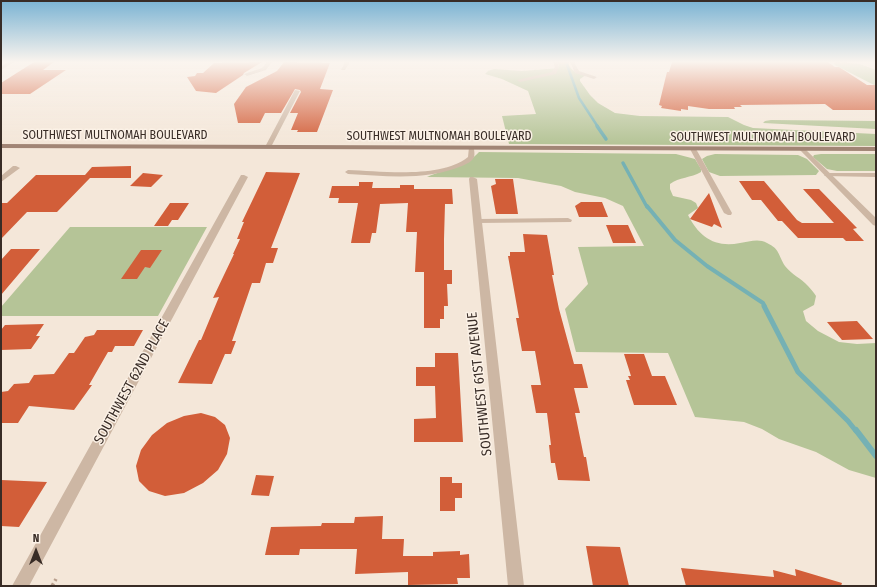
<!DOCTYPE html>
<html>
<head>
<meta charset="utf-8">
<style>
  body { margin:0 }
  #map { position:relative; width:877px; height:587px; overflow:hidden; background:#f4e7d9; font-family:"Fira Sans Condensed",sans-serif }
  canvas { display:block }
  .frame { position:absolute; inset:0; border:2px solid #382c26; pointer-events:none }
  .north { position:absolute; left:16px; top:531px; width:40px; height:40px; -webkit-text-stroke:3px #fbf1e6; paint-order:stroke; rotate:0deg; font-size:11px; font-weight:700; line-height:16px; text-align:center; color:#382c26 }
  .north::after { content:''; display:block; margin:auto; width:14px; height:18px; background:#382c26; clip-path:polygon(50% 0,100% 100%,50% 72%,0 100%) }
</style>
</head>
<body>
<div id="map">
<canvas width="877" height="587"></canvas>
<div class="frame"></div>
<div class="north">N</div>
</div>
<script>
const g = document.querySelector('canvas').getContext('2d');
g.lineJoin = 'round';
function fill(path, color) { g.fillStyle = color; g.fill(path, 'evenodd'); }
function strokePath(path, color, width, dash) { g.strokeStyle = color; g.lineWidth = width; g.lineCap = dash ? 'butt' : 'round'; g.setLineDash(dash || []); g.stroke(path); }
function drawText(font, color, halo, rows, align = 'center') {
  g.font = font + ' "Fira Sans Condensed",sans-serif'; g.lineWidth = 3; g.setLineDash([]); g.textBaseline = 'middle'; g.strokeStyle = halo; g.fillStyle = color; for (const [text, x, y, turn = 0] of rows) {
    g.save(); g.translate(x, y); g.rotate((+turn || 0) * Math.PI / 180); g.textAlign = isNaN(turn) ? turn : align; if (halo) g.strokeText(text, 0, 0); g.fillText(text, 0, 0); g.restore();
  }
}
fill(new Path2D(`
  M558 62H568C571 72 577 73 586 75L580 79V81L590 95 598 103 615 113 640 116 728 117 744 125 753 128 876 134V146L509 144 502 116 536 114 528 91 502 79 485 74 488 71 494 69 522 71 559 68Z
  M837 62 860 64 876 70V86L835 65 834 63Z
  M771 120 876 121V129L763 123 765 121Z
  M479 152 676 154 695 159 701 169V172C691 178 679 177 670 184V189L673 196 691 200 696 203 698 208 688 215C699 237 715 248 740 243 749 242 758 238 767 243 780 249 778 255 785 266 792 275 801 278 808 286 811 289 814 293 816 296L814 305 803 311 806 321 818 331 839 342 857 344 876 343V478L849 470 816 452 779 439 762 429 744 422 695 417 668 353 576 352 565 309 588 284 578 247 644 246 623 206 605 198 575 192 561 186 518 178 427 177C445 169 465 168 479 152Z
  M715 154 798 155 807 159 819 171 816 175 720 176 709 172 702 159 707 156Z
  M821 154H876V171H837L827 169 813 157 814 155Z
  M70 227H207L158 316H1V307Z`), '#b5c497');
strokePath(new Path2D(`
  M566 62 579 98 598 127`), '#75b1b4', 2.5);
strokePath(new Path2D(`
  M597 126 606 139
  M623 163 647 207`), '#75b1b4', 3.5);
strokePath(new Path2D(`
  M647 206 675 240 707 266 763 303 765 307`), '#75b1b4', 4);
strokePath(new Path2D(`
  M764 306 798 372 848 421 856 431`), '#75b1b4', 5);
strokePath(new Path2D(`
  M856 430 876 456`), '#75b1b4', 6);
fill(new Path2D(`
  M34 62H54L43 70H66L30 94H1V83Z
  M262 62 244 73 243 75 216 93 196 91 187 77 195 76 197 73H203L214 63Z
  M284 62 330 63 320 89 333 90 317 132H297L298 130H291L298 113H290L301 92 300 90 295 89 281 113H265L260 123H238L234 104 246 87 277 71Z
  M672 62H828L835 67H839L867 85H876V110H833L825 104 740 105 742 107H734L735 109H709L688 106V110L681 109V111L661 108 662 106 659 105 665 80 667 72H669Z
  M131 166V178H90L57 212H27L1 239V203H7L36 175H85L92 167Z
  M266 172 300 173 271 248H278L273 263H266L260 283H252L232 341H236L231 354H225L212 384 178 383 199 340H201L219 297 213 298 234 254H233L240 239H237L244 222H242Z
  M143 173 163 175 151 187 130 186Z
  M495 179H513L518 214H496L491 186 496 184Z
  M739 181H764L797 220 802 223H834L803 189H819L857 228 853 229 864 241H846L843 238H798L782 221H778L761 200H752Z
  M359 182H373L372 188H400V185H414V189H452L453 204H445L444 239V270H452V284H447L448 306H444V319H440V328H424V272H415L417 232H406L408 203 380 204 376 233H372L370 243H351L358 203H338L339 198H329L332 186H359Z
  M709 193 722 228 714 224 712 227 690 219Z
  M581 202H602L608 217H579L575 206Z
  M170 203H189L178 220H172L168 226H154Z
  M606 225H628L636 243H613Z
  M523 234 547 235 554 275H552L559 309 574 364H582L588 388H574L580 413H575L584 457H586L590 481 558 480 555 463H551L549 445H551L547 413H536L531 385H541L535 351H522L516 318H519L508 256H510V252H525Z
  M11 249H40L1 295V260Z
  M141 250H162L150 268 145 267 137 279H121Z
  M857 321 873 339 842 340 827 322Z
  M44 324 36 336H40L31 349 1 350V330L5 325Z
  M97 330H143L134 346H115L112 352H108L89 385H92L74 410 29 406 18 423H1V392L8 391 14 384 29 383 34 375 54 374 69 353H74L85 337 94 335Z
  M435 353H458L463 442H414V419L436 418 435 386H416V367H435Z
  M624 354H644L652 376H665L677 405H634L626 380H630L628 376H631Z
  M201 413 215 417 225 425 230 438 227 454 218 470 203 483 184 493 165 496 149 491 139 481 136 466 141 450 152 435 167 423 184 416Z
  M256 475 274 476 269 496 251 495Z
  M440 477H452V483H462V498H455V511H440Z
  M1 480 47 482 19 527 1 526Z
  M383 516 382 539H404L403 556H433V552L460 551V555L469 554 470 578H457L458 584 408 585V572L355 574 357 549H300L299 555H265L271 527 321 526 322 523H354L355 517Z
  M586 546 620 547 629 586H593Z
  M681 568 774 577 773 570 796 576 795 569 842 583 841 586H686Z`), '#d25e39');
strokePath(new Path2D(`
  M52 586 56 579`), '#b9a08e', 3.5, [3, 3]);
fill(new Path2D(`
  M345 62H350L345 70H341Z
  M553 62H557L559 67 556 74 520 82 517 80 552 72 555 67Z
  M570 62H574L579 71 597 77 594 79 575 73Z
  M295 90 300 91 271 147 266 148 265 147Z
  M469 147 474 148C474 151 475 154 474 157 472 162 466 164 462 166 426 181 386 176 348 174L345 172 348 170C381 171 441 179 468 157Z
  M693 147 696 149 732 213 731 215H728L724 213 690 149Z
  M827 173H876V177L825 176 824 175Z
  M568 218 572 220 571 222 478 223 474 221 478 219Z`), '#cdb7a4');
fill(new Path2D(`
  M8 62H14L1 70V66Z
  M267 62H272L266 70 247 76 244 74 262 68Z
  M802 147 804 148 876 218V226L873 225 800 150 798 149Z
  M13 166H16L20 168 1 182V176Z
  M241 175H244L248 177 29 586H12Z
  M470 177H473L477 179 524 586H508L469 179Z`), '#cdb7a4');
fill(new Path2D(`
  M1 144 876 147V151L1 148Z`), '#a18575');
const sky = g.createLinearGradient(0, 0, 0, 144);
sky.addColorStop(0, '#7ab3d3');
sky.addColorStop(0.43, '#faf4ee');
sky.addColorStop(1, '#faf4ee00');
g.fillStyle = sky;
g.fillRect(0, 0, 877, 144);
drawText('12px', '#382c26', '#fbf1e6', [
  ["SOUTHWEST MULTNOMAH BOULEVARD",115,136],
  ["SOUTHWEST MULTNOMAH BOULEVARD",439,137],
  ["SOUTHWEST MULTNOMAH BOULEVARD",763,138]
]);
drawText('14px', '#382c26', '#fbf1e6', [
  ["SOUTHWEST 62ND PLACE",132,382,-61],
  ["SOUTHWEST 61ST AVENUE",480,384,-96]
]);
</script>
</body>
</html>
